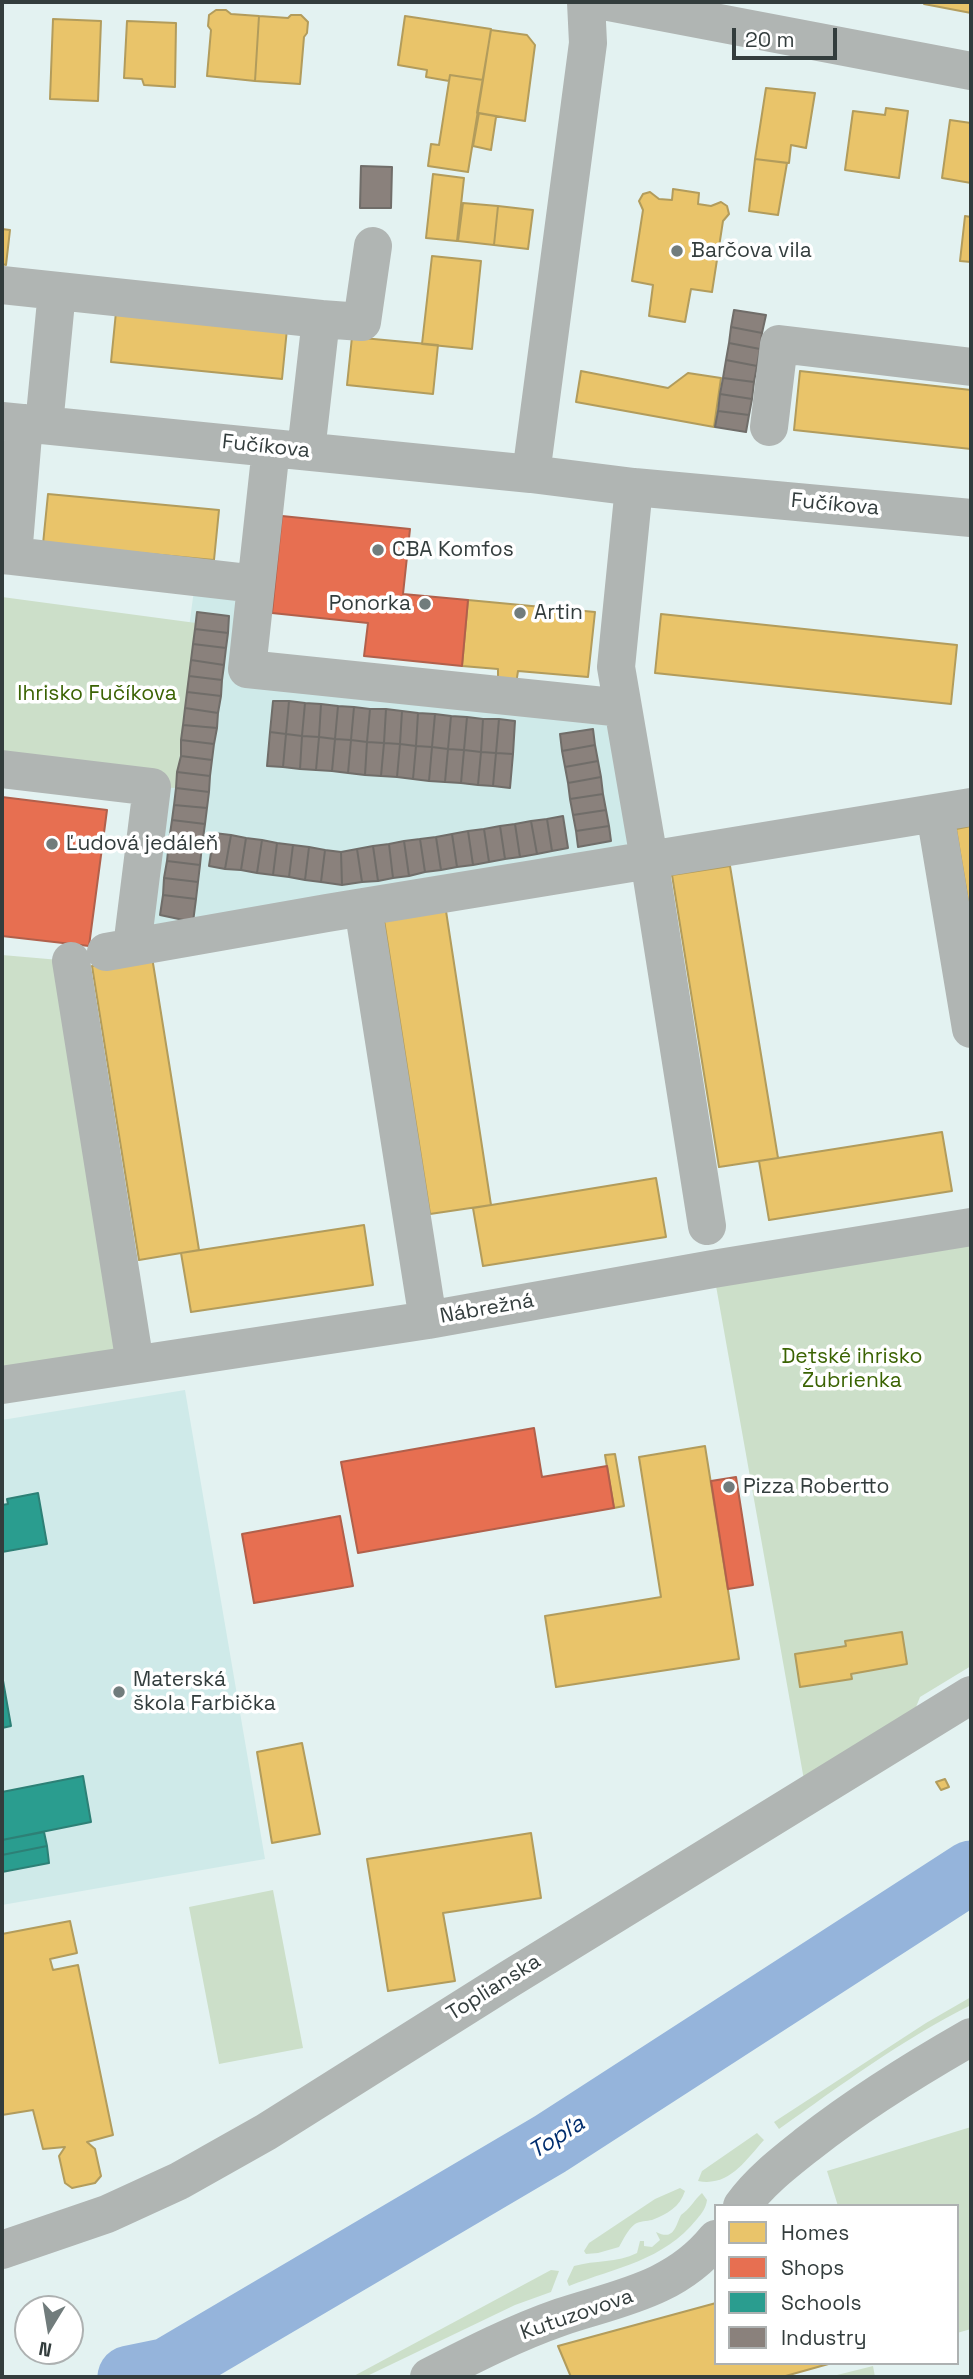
<!DOCTYPE html>
<html>
<head>
<meta charset="utf-8">
<style>
  body { margin:0 }
  #map { position:relative; width:973px; height:2379px; overflow:hidden; background:#e3f2f1; font-family:"Space Grotesk",sans-serif }
  canvas { display:block }
  .frame { position:absolute; inset:0; border:4px solid #333d3d; pointer-events:none }
  .legend { position:absolute; left:714px; top:2204px; width:245px; height:161px; box-sizing:border-box; background:#fff; border:2px solid #adb1b1; margin:0; padding:9px 12px; list-style:none; font-size:21px; color:#333d3d }
  .legend li { display:flex; align-items:center; gap:14px; height:35px }
  .legend b { width:35px; border:2px solid #adb1b1 }
  .north { position:absolute; left:14px; top:2295px; width:70px; height:70px; box-sizing:border-box; background:#fff; border:2px solid #adb1b1; border-radius:50%; rotate:191deg; font-size:19px; font-weight:700; line-height:28px; text-align:center; color:#333d3d }
  .north::after { content:''; display:block; margin:auto; width:24px; height:32px; background:#717c7c; clip-path:polygon(50% 0,100% 100%,50% 72%,0 100%) }
  .scale { position:absolute; left:732px; top:28px; width:105px; height:32px; box-sizing:border-box; border:4px solid #333d3d; border-top:0; padding-left:9px; font-size:21px; line-height:24px; white-space:nowrap; color:#333d3d; -webkit-text-stroke:5px #fff; paint-order:stroke }
</style>
</head>
<body>
<div id="map">
<canvas width="973" height="2379"></canvas>
<div class="frame"></div>
<ul class="legend">
<li><b style="height:19px;background:#e9c46a"></b>Homes</li>
<li><b style="height:19px;background:#e76f51"></b>Shops</li>
<li><b style="height:19px;background:#2a9d8f"></b>Schools</li>
<li><b style="height:19px;background:#8a817c"></b>Industry</li>
</ul>
<div class="north">N</div>
<div class="scale">20 m</div>
</div>
<script>
const g = document.querySelector('canvas').getContext('2d');
g.lineJoin = 'round';
function fill(path, color) { g.fillStyle = color; g.fill(path, 'evenodd'); }
function strokePath(path, color, width, dash) { g.strokeStyle = color; g.lineWidth = width; g.lineCap = dash ? 'butt' : 'round'; g.setLineDash(dash || []); g.stroke(path); }
function drawText(font, color, halo, rows, align = 'center') {
  g.font = font + ' "Space Grotesk",sans-serif'; g.lineWidth = 7; g.setLineDash([]); g.textBaseline = 'middle'; g.strokeStyle = halo; g.fillStyle = color; for (const [text, x, y, turn = 0] of rows) {
    g.save(); g.translate(x, y); g.rotate((+turn || 0) * Math.PI / 180); g.textAlign = isNaN(turn) ? turn : align; if (halo) g.strokeText(text, 0, 0); g.fillText(text, 0, 0); g.restore();
  }
}
fill(new Path2D(`
  M194 590 245 596 237 677 611 723 629 849 148 936Z
  M185 1390 265 1859 2 1905V1420Z`), '#cfeae9');
fill(new Path2D(`
  M2 597 196 623 176 788 152 787 2 765Z
  M2 955 71 961 135 1364 2 1385Z
  M971 1227V1666L920 1697 914 1712 804 1780 713 1269Z
  M273 1890 303 2048 219 2064 189 1907Z
  M971 1997V2005C903 2039 841 2085 779 2129L774 2122 926 2023Z
  M971 2127V2329L957 2333V2206H838L827 2171Z
  M757 2133 764 2140C745 2161 729 2187 698 2181L702 2171Z
  M680 2188 685 2191C680 2207 667 2214 652 2220 647 2221 640 2221 635 2224 628 2229 623 2240 619 2247L598 2253 586 2254 584 2251 589 2243 655 2199Z
  M702 2193 707 2200C706 2208 702 2213 697 2219 663 2261 617 2267 569 2286L567 2281 574 2266C595 2260 617 2263 637 2253L640 2241H644V2246L652 2247 660 2240 656 2232C674 2241 675 2227 681 2215 690 2209 694 2200 702 2193Z
  M551 2270 559 2271 551 2292 515 2305 365 2377H352Z
  M873 2366 875 2377H829Z`), '#ccdfc9');
const homes = new Path2D(`
  M925 2H971V13L924 4Z
  M216 10H226L231 14 259 16 255 81 207 76 211 30 208 26 209 15Z
  M291 15H301L308 22 307 33 304 37 300 84 255 81 259 16 288 18Z
  M405 16 491 29 483 80 450 75 449 81 426 77 427 70 398 65Z
  M53 19 101 21 98 101 50 99Z
  M127 21 176 23 175 87 144 85 142 79 124 78Z
  M491 30 527 35 535 45 525 121 477 113Z
  M450 75 483 80 468 172 428 166 431 144 439 145Z
  M766 88 815 93 806 148 791 145 789 163 755 159Z
  M886 108 908 111 899 178 845 170 853 111 885 115Z
  M479 113 502 117H496L491 150 473 146Z
  M950 120 971 123V183L942 178Z
  M755 159 787 163 778 215 749 211Z
  M433 174 464 178 457 241 426 238Z
  M673 189 699 193 698 204 711 206 721 202 727 206 729 214 723 221 712 292 691 289 685 322 649 316 653 285 632 281 643 210 639 201 643 194 650 192 659 199 672 200Z
  M463 203 498 206 494 245 458 241Z
  M498 206 533 210 528 249 494 245Z
  M965 216 971 217V262L960 261Z
  M2 229 10 230 6 265 2 264Z
  M432 256 481 261 472 349 422 344Z
  M116 312 287 329 282 379 111 362Z
  M352 337 438 345 433 394 347 385Z
  M581 371 668 388 688 373 721 378 714 427 576 402Z
  M800 371 971 390V449L794 430Z
  M48 494 219 510 214 560 43 544Z
  M468 600 595 612 588 677 518 671 516 684 498 682V669L462 666Z
  M661 614 957 645 951 704 655 673Z
  M971 826V919L956 829Z
  M730 866 778 1158 719 1167 672 875Z
  M446 911 491 1205 430 1214 384 920Z
  M152 957 199 1250 139 1260 92 966Z
  M942 1132 952 1191 769 1220 759 1161Z
  M656 1178 666 1237 483 1266 473 1208Z
  M364 1225 373 1285 191 1312 181 1253Z
  M705 1446 739 1659 556 1687 545 1616 661 1597 639 1457Z
  M615 1454 624 1506 614 1508 605 1455Z
  M902 1632 907 1664 851 1674 852 1679 800 1687 795 1654 846 1646 845 1641Z
  M302 1743 320 1834 272 1843 257 1752Z
  M945 1779 949 1787 941 1790 936 1782Z
  M531 1833 541 1898 443 1913 455 1981 388 1991 367 1859Z
  M70 1921 77 1953 50 1959 53 1970 78 1965 113 2135 87 2142 95 2149 101 2176 95 2183 72 2188 65 2183 59 2156 65 2147 43 2149 33 2110 2 2115V1934Z
  M716 2303V2363H832L782 2377H571L558 2346Z`);
fill(homes, '#e9c46a');
strokePath(homes, '#b29c5c', 2);
const shops = new Path2D(`
  M282 516 410 529 403 594 468 600 462 666 364 656 368 623 272 613Z
  M2 797 107 810 89 946 2 936Z
  M534 1428 542 1477 607 1466 614 1508 358 1553 341 1462Z
  M736 1477 753 1585 728 1589 711 1481Z
  M340 1516 353 1586 254 1603 242 1534Z`);
fill(shops, '#e76f51');
strokePath(shops, '#b1604b', 2);
const schools = new Path2D(`
  M38 1493 47 1544 2 1552V1505L8 1504 7 1499Z
  M2 1675 11 1726 2 1728Z
  M83 1776 91 1822 2 1840V1792Z
  M44 1832 47 1846 2 1855V1840Z
  M47 1846 49 1863 2 1872V1855Z`);
fill(schools, '#2a9d8f');
strokePath(schools, '#2d8076', 2);
const industry = new Path2D(`
  M361 166 392 167 391 208H360Z
  M734 310 766 315 762 333 731 327Z
  M731 327 762 333 760 349 729 343Z
  M729 343 760 349 757 366 726 360Z
  M726 360 757 366 754 382 723 378Z
  M723 378 754 382 752 399 720 394Z
  M720 394 752 399 749 415 718 411Z
  M718 411 749 415 746 432 715 427Z
  M197 612 229 616 228 633 195 629Z
  M195 629 228 633 226 648 193 644Z
  M193 644 226 648 224 665 191 660Z
  M191 660 224 665 222 680 189 676Z
  M189 676 222 680 221 696 187 692Z
  M187 692 221 696 218 713 185 708Z
  M273 701H289L286 734 270 732Z
  M289 701 305 703 302 736 286 734Z
  M305 703 321 704 319 737 302 736Z
  M321 704 338 706 335 739 319 737Z
  M338 706 354 707 351 740 335 739Z
  M354 707 370 709 367 742 351 740Z
  M185 708 218 713 217 728 183 725Z
  M370 709H386L384 743 367 742Z
  M386 709 402 711 400 744 384 743Z
  M402 711 418 713 416 746 400 744Z
  M418 713 435 714 432 747 416 746Z
  M435 714 451 716 448 749 432 747Z
  M451 716 467 717 464 750 448 749Z
  M467 717 483 719 481 752 464 750Z
  M483 719H499L496 753 481 752Z
  M499 719 515 721 513 754 496 753Z
  M183 725 217 728 214 744 181 740Z
  M593 729 595 745 562 751 560 734Z
  M270 732 286 734 283 767 267 766Z
  M286 734 302 736 300 769 283 767Z
  M302 736 319 737 316 770 300 769Z
  M319 737 335 739 332 771 316 770Z
  M335 739 351 740 348 773 332 771Z
  M181 740 214 744 212 760 181 756Z
  M351 740 367 742 365 775 348 773Z
  M367 742 384 743 381 776 365 775Z
  M384 743 400 744 397 777 381 776Z
  M400 744 416 746 413 779 397 777Z
  M595 745 598 761 565 767 562 751Z
  M416 746 432 747 429 781 413 779Z
  M432 747 448 749 445 782 429 781Z
  M448 749 464 750 461 783 445 782Z
  M464 750 481 752 478 785 461 783Z
  M481 752 496 753 493 786 478 785Z
  M496 753 513 754 510 788 493 786Z
  M181 756 212 760 210 776 177 772Z
  M598 761 601 777 568 783 565 767Z
  M177 772 210 776 209 792 176 788Z
  M601 777 603 794 570 799 568 783Z
  M176 788 209 792 207 808 174 805Z
  M603 794 606 810 573 815 570 799Z
  M174 805 207 808 205 824 172 820Z
  M606 810 609 826 576 831 573 815Z
  M563 816 568 848 552 851 547 819Z
  M547 819 552 851 537 854 531 821Z
  M172 820 205 824 202 845 169 841Z
  M531 821 537 854 520 857 515 824Z
  M515 824 520 857 505 859 500 826Z
  M500 826 505 859 489 862 484 829Z
  M609 826 611 841 578 847 576 831Z
  M484 829 489 862 473 865 468 831Z
  M468 831 473 865 457 867 452 834Z
  M214 833 231 835 225 869 209 866Z
  M452 834 457 867 441 870 436 837Z
  M231 835 246 838 241 870 225 869Z
  M436 837 441 870 425 872 420 839Z
  M246 838 262 840 257 873 241 870Z
  M420 839 425 872 409 876 404 841Z
  M262 840 277 843 273 875 257 873Z
  M169 841 202 845 200 865 167 861Z
  M404 841 409 876 393 878 389 844Z
  M277 843 293 845 289 877 273 875Z
  M389 844 393 878 378 881 373 846Z
  M293 845 309 847 305 880 289 877Z
  M373 846 378 881 362 882 357 849Z
  M309 847 325 850 321 882 305 880Z
  M357 849 362 882 342 885 341 852Z
  M325 850 341 852 342 885 321 882Z
  M167 861 200 865 198 882 164 878Z
  M164 878 198 882 196 899 163 895Z
  M163 895 196 899 193 922 160 915Z`);
fill(industry, '#8a817c');
strokePath(industry, '#706d69', 2);
strokePath(new Path2D(`
  M129 2377 168 2369 550 2144 971 1872`), '#95b4db', 63);
strokePath(new Path2D(`
  M609 2 971 71
  M2 285 321 319
  M2 421 531 474 634 487 971 518
  M44 425 57 291
  M769 427 779 344 971 367
  M271 448 247 669 623 708
  M306 451 321 319 362 322 373 246
  M531 474 588 43 586 2
  M634 487 616 667 649 859 707 1226
  M2 555 13 556 24 423
  M13 556 256 584
  M2 769 152 787 132 947
  M935 813 971 1029
  M363 907 428 1320
  M106 952 327 913 971 807
  M71 961 135 1364
  M2 1385 428 1320 713 1269 971 1227
  M742 2206C760 2181 785 2162 809 2143 860 2103 915 2069 971 2037
  M2 2250 107 2214 179 2181 266 2132 506 1981 971 1695
  M429 2377C472 2355 515 2333 561 2317 618 2298 675 2290 716 2239`), '#b0b5b3', 38);
for (const [x, y, r, color] of [
  [677,251,7,"#717c7c"],
  [378,550,7,"#717c7c"],
  [425,604,7,"#717c7c"],
  [520,613,7,"#717c7c"],
  [52,844,7,"#717c7c"],
  [729,1487,7,"#717c7c"],
  [119,1692,7,"#717c7c"]
]) { const dot = new Path2D(); dot.arc(x, y, r, 0, 2 * Math.PI); g.fillStyle = color; g.fill(dot); strokePath(dot, '#fff', 2.5); }
drawText('21px', '#333d3d', '#fff', [
  ["Barčova vila",691,251],
  ["CBA Komfos",392,550],
  ["Ponorka",411,604,"right"],
  ["Artin",534,613],
  ["Ľudová jedáleň",66,844],
  ["Pizza Robertto",743,1487],
  ["Materská",133,1680],
  ["škola Farbička",133,1704]
], 'left');
drawText('21px', '#333d3d', '#fff', [
  ["Fučíkova",266,447,6],
  ["Fučíkova",835,505,5],
  ["Nábrežná",487,1309,-10],
  ["Toplianska",494,1988,-32],
  ["Kutuzovova",577,2315,-19]
]);
drawText('21px', '#3b6303', '#fff', [
  ["Ihrisko Fučíkova",97,694],
  ["Detské ihrisko",852,1357],
  ["Žubrienka",852,1381]
]);
drawText('italic 23px', '#002d6e', '#fff', [
  ["Topľa",557,2138,-32]
]);
</script>
</body>
</html>
